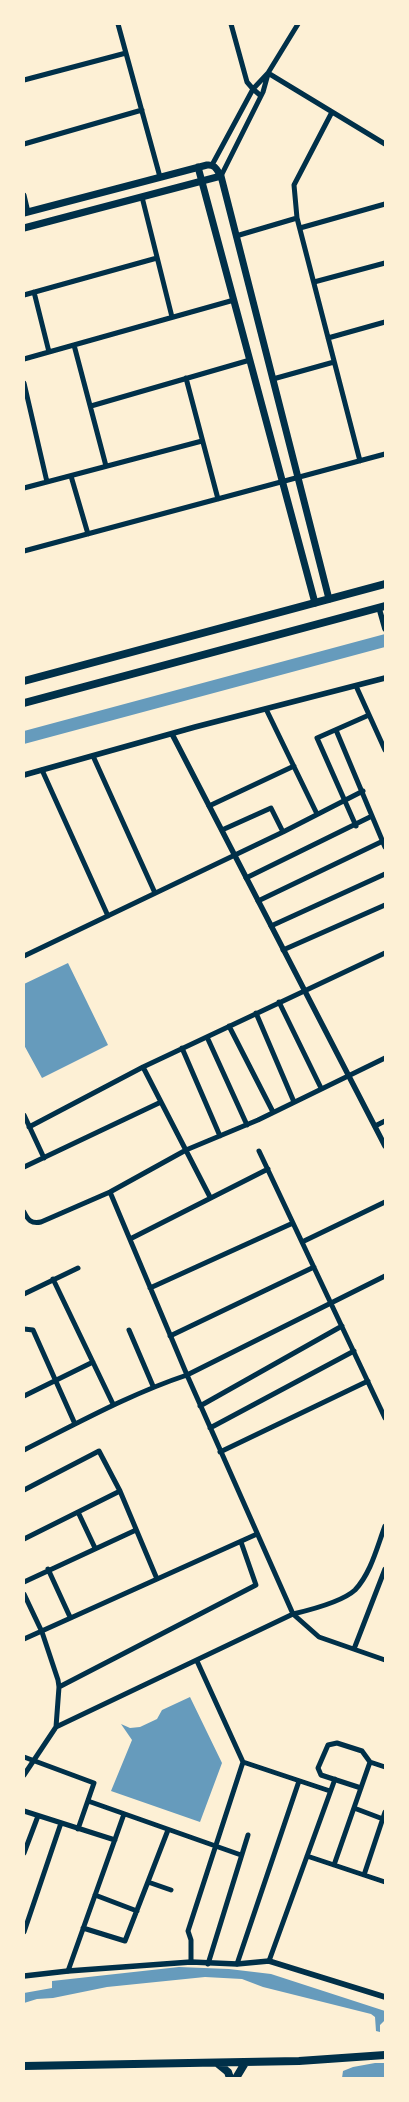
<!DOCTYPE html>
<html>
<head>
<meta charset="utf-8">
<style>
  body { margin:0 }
  #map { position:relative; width:409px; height:2102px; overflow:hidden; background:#fdf0d5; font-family:"Crimson Pro",serif }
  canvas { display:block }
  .frame { position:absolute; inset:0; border:25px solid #fdf0d5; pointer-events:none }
</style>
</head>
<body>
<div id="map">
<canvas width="409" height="2102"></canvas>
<div class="frame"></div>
</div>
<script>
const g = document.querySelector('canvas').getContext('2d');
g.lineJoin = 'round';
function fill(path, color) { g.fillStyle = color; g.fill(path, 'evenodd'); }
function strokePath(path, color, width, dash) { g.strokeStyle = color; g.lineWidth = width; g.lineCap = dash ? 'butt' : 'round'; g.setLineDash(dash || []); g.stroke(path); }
fill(new Path2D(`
  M385 634V647L24 744V731Z
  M68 963 108 1045 42 1078 24 1045V984Z
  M190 1697 222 1763 200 1822 111 1791 132 1740 121 1724 130 1728 140 1727 157 1719 162 1710Z
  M179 1967 229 1969 271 1974 385 2011V2020L380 2025V2032L376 2031 375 2017 371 2014 263 1987 242 1979 205 1977 107 1987 53 1998 37 1999 24 2003V1993L52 1988V1981Z
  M375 2063H385V2078H342L343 2071 353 2067Z`), '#669bbc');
strokePath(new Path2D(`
  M118 24 160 177
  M231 24 247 82 253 89 261 96
  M268 73 385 144
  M24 80 126 53
  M332 112 294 185 297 218 360 461
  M24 144 142 110
  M212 165 253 89 268 73 298 24
  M221 176 263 92 268 74
  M24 195 28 212
  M142 197 172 317
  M300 228 385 204
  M236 236 297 218
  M314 282 385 263
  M34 292 49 352
  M24 295 157 258
  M328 338 385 322
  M74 345 106 466
  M24 359 234 300
  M186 378 218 499
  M273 379 334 362
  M24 383 47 482
  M91 406 250 360
  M71 476 88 534
  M24 488 202 441
  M24 551 385 454
  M356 686 385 750
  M266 709 317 814
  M336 730 385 847
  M93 756 155 893
  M42 770 108 916
  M209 806 294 766
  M356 826 317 738 369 715
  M222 830 271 808 283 832
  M246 878 372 816
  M258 901 383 841
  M271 926 385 874
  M283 950 385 905
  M24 956 283 832 363 791
  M279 1002 321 1088
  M256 1013 294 1102
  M229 1026 273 1112
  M207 1037 247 1125
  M182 1048 220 1136
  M143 1067 210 1197
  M24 1115 44 1158
  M375 1126 385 1121
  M29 1127 143 1067 385 953
  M259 1151 385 1418
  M24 1167 161 1102
  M110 1192 187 1375 293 1614 319 1637 385 1660
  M24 1212C28 1220 31 1224 41 1222L110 1192 186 1150 258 1120 385 1058
  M130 1239 268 1169
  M302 1242 385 1202
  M53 1279 113 1404
  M150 1288 293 1223
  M24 1294 78 1268
  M24 1329 33 1330 75 1424
  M129 1330 153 1386
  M170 1336 314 1267
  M24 1396 93 1362
  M200 1406 342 1326
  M210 1428 354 1351
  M24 1450C78 1423 130 1394 187 1375L385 1276
  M220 1452 368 1381
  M24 1490 99 1451 120 1491 157 1579
  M78 1512 95 1548
  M24 1539 120 1491
  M48 1569 70 1617
  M24 1582 136 1530
  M24 1594 42 1632 58 1680 59 1687 56 1727
  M24 1639 257 1534
  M354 1649 385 1569
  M59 1687 256 1585 241 1542
  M24 1757 94 1783 78 1829
  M243 1762 330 1791
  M24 1775 56 1727 293 1614C310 1610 342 1602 355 1590 371 1573 377 1547 385 1526
  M361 1788 321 1775 318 1768 328 1745 337 1743 362 1751 370 1762 385 1767
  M88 1801 241 1855
  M354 1808 383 1819
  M24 1811 115 1840
  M24 1853 38 1816
  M307 1856 385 1882
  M334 1865 370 1762
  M364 1875 385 1812
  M148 1882 171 1890
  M95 1895 137 1911
  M83 1928 125 1941 168 1830
  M24 1932 61 1823
  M269 1961 335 1779
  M191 1962V1940L188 1931 243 1762 197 1661
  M208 1964 248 1835
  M237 1964 299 1781
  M68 1971 124 1814`), '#003049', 5);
strokePath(new Path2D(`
  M379 608 385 629
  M172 734 385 1146
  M24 775 195 727 385 678
  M24 1976 68 1971 191 1962 237 1964 269 1961 385 1997`), '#003049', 5.5);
strokePath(new Path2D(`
  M198 167 315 603
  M24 213 207 165C215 164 217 170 221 176L329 599
  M24 228 221 176`), '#003049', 7);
strokePath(new Path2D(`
  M217 2063 228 2072 230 2078
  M24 2066 299 2061 385 2055
  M236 2078 245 2063`), '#003049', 8);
strokePath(new Path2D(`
  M24 681 385 584
  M24 703 385 606`), '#003049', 8);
</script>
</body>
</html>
